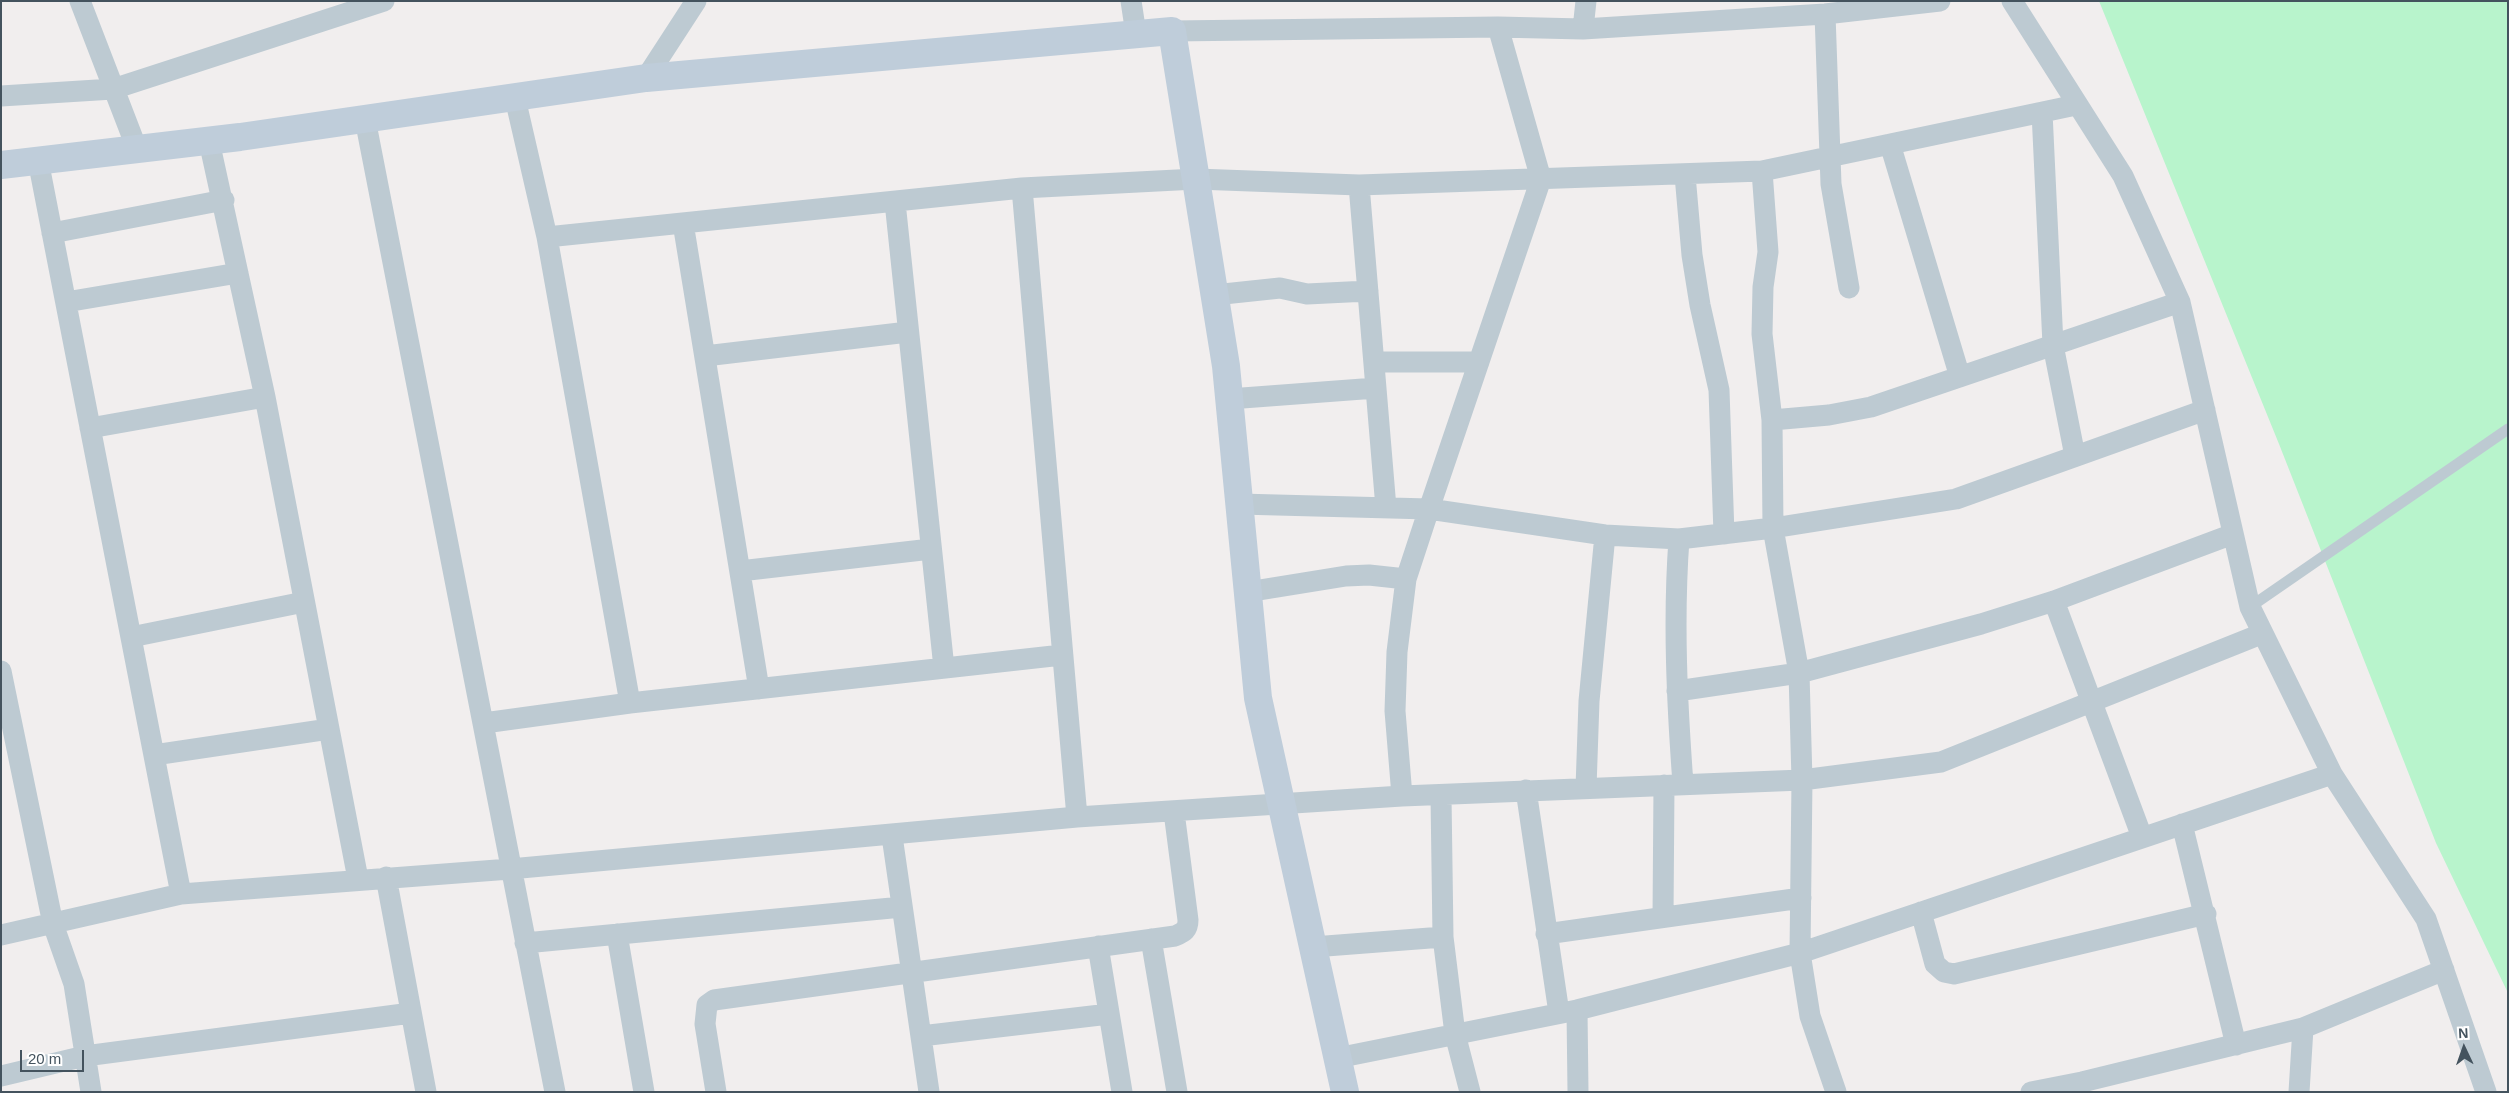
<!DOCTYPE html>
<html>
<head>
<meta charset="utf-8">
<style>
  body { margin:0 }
  #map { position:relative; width:2509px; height:1093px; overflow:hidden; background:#f1eeee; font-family:Helvetica,sans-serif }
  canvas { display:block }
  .frame { position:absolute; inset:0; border:2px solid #44535e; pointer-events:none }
  .north { position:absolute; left:2439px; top:1023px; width:50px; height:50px; -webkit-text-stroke:4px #fff; paint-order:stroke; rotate:357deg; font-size:14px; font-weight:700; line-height:20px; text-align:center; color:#44535e }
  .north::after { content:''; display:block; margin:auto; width:18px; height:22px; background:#44535e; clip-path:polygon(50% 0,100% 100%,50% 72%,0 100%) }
  .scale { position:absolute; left:20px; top:1050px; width:64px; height:22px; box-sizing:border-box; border:2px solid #44535e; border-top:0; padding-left:6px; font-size:15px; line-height:18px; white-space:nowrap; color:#44535e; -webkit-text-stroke:4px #fff; paint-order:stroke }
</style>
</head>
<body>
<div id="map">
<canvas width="2509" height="1093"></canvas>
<div class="frame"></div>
<div class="north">N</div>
<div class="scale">20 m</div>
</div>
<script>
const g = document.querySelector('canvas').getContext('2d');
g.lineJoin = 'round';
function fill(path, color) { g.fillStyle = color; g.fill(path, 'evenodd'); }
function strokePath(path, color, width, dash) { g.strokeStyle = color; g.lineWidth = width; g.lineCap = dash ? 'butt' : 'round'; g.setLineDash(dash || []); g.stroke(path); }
fill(new Path2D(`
  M2099 1H2508V993L2436 843 2279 444Z`), '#b8f4cc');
strokePath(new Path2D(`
  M2250 607 2508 429`), '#bdcad2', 11);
strokePath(new Path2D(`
  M80 1 137 149
  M1131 1 1136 34
  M2012 1 2123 176 2180 302 2250 607 2332 774 2426 919 2486 1092
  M1825 14 1831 184 1849 288
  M1583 29 1825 14 1940 1
  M1172 31 1498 27
  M646 78 696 1
  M1 96 113 89 384 1
  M515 98 547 237 1022 188 1196 179 1359 185 1762 171 2076 105
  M2042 112 2053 345 2075 456
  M365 119 555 1092
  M209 141 265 397 358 879
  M1890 144 1960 377
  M38 160 181 894
  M1685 175 1692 255 1700 305 1719 390 1724 534
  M1359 185 1386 508
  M1022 188 1077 817
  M895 202 944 668
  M683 223 759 689
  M52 233 224 200
  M1214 295 1280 288 1307 294 1368 291
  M66 302 238 273
  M705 356 908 332
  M1374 362H1479
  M1229 399 1376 388
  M1772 420 1829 415 1871 407 2180 302
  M90 428 265 397
  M1239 504 1429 509 1541 179 1498 27 1583 29 1586 1
  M1679 539C1673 621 1677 702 1683 784
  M740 571 931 549
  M1247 592 1346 576 1369 575 1406 579
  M2054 601 2142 837
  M131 637 304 602
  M1 671 53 924 74 984 91 1092
  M1677 691 1799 673 1981 624 2054 601 2233 534
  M630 703 1062 655
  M484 723 630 703 547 237
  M154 755 329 729
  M1586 788 1589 701 1605 535
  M1526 790 1559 1013
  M1402 796 1395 711 1397 652 1406 579 1429 509 1605 535 1679 539 1773 528 1956 499 2205 410
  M1441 796 1443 937 1455 1034 1470 1092
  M2182 824 2236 1045
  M892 836 929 1092
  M386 877 426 1092
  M1921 912 1935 964 1944 972 1954 974 2206 914
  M1663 917 1664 785
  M617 934 644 1092
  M1546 934 1801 898
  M1 935 181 894 510 869 1077 817 1402 796 1802 780 1941 762 2261 634
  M1151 939 1177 1092
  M525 943 902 907
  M1098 946 1122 1092
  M1313 947 1443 937
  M1577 1010 1578 1092
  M921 1036 1109 1014
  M1337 1058 1577 1010 1800 953 1802 780 1799 673 1773 528 1772 420 1762 334 1763 287 1768 252 1762 171
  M1 1076 85 1056 411 1013
  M716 1092 705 1024 707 1005 714 1000 1175 936C1184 932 1188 930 1188 920L1174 812
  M1836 1092 1810 1016 1800 953 2332 774
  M2031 1092 2082 1082 2303 1028 2444 970
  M2299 1092 2303 1028`), '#bdcad2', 21);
strokePath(new Path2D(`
  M1 165 240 137 646 78 1172 31 1226 366 1258 698 1345 1092`), '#bfcdda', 28);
</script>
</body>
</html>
